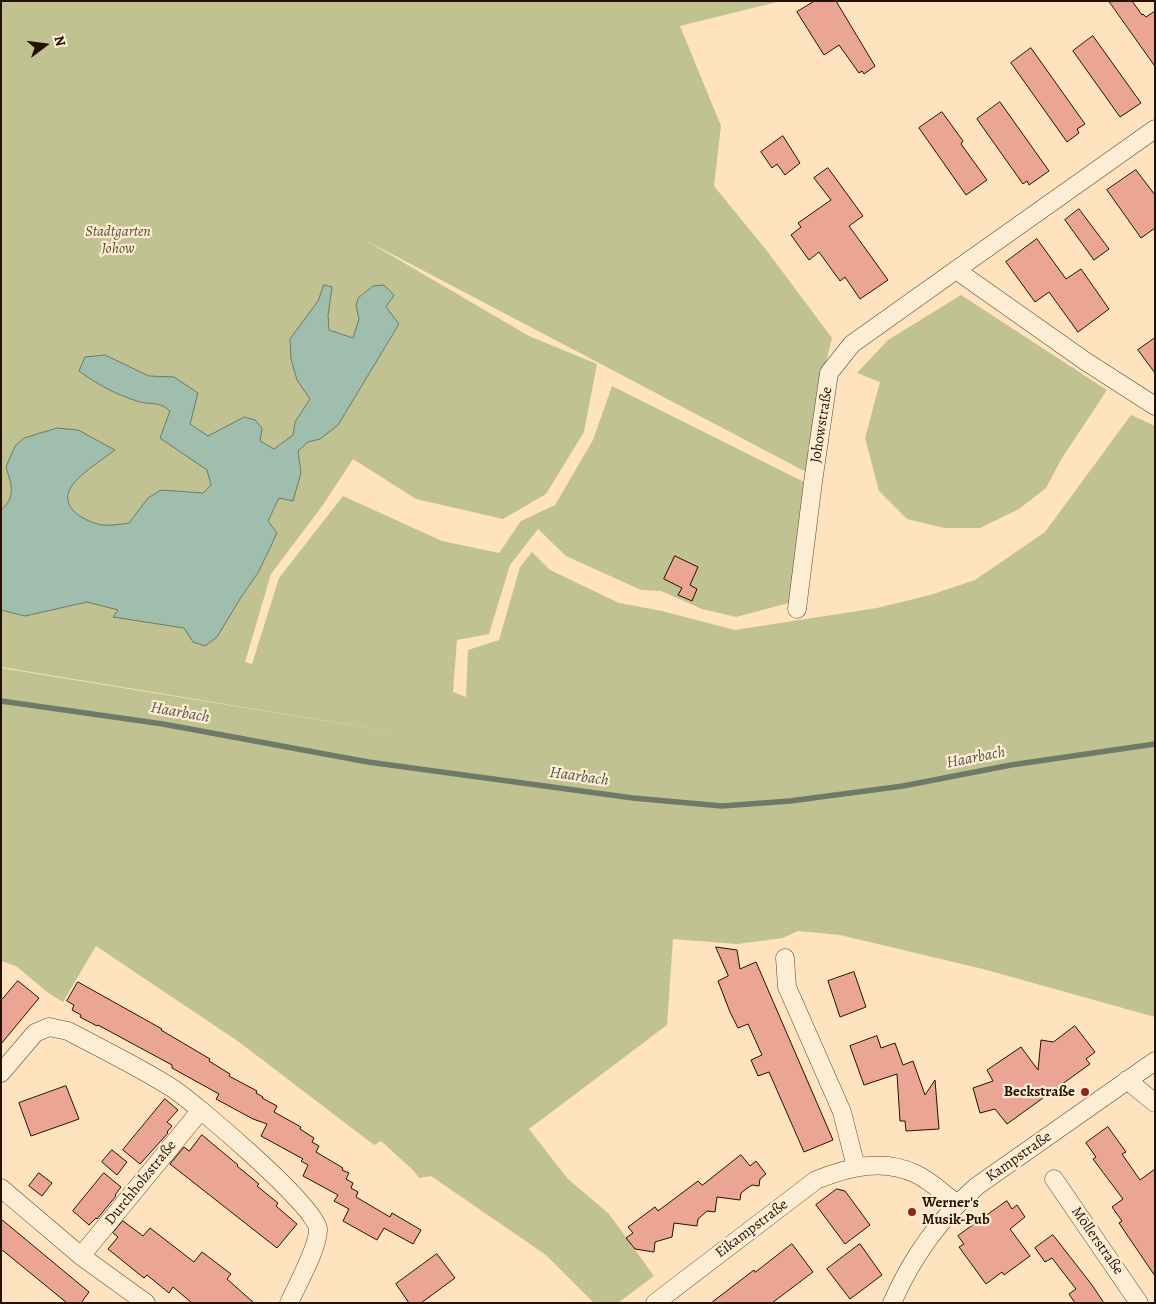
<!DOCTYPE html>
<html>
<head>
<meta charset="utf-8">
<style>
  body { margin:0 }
  #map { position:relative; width:1156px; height:1304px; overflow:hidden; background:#fee3be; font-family:Alegreya,serif }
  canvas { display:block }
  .frame { position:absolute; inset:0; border:2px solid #251100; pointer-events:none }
  .north { position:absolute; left:20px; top:20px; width:50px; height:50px; -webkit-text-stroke:4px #feedd5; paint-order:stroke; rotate:75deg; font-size:14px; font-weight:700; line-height:20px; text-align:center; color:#251100 }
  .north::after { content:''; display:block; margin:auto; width:18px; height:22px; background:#251100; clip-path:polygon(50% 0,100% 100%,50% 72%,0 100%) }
</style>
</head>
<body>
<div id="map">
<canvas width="1156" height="1304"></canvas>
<div class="frame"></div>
<div class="north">N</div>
</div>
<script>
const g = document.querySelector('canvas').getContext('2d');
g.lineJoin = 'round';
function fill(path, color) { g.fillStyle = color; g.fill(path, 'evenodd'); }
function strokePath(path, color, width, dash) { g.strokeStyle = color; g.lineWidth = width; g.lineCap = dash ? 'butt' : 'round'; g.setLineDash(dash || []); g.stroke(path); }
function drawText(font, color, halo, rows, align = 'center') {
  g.font = font + ' Alegreya,serif'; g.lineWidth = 4.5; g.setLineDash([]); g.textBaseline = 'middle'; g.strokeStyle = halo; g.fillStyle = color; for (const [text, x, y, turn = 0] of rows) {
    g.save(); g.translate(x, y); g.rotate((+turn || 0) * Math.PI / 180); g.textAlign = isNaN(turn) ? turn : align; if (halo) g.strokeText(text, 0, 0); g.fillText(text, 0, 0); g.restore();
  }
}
fill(new Path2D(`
  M1 1H781L680 26 721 126 714 186 767 251 832 338 824 371 810 474 365 240 529 336 597 364 584 432 546 494 503 519 416 499 353 459 323 505 271 574 245 662 252 664 279 578 343 496 442 541 499 553 521 521 555 505 593 440 612 386 810 485 789 603 736 617 702 609 661 591 641 590 566 556 538 529 510 565 489 634 457 640 453 692 466 697 468 650 499 640 520 567 532 552 550 570 619 603 662 611 735 630 877 608 930 595 975 580 1045 532 1131 415 1155 426V1017L983 969 840 935 798 931 783 938 737 944 673 939 667 1025 529 1129 567 1178 609 1214 654 1276 618 1303H594L546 1255 431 1176 419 1178 413 1170 381 1141 374 1145 239 1042 96 946 63 1002 47 992 16 966 1 961V668L430 738 1 667Z
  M961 295 1107 390 1062 458 1046 488 1019 509 980 528H944L907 519 879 491 865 438 880 382 857 373 888 340Z`), '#c0c391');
const water = new Path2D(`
  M324 285 332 287 328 316 329 330 353 338 359 319 356 306 358 298 373 286 384 285 394 295 386 307 399 324 338 425 320 439 308 442 298 451 301 473 293 501 279 498 268 521 277 533 259 571 240 599 217 637 205 646 193 642 184 628 113 617 118 610 87 602 25 616 1 610V510C17 496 11 484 6 467L15 446 24 438 57 428 78 430 115 450C102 460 79 474 71 487 58 508 86 522 102 525 110 526 121 524 129 523L148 498 161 490 203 493 211 485 207 470 160 438 170 411C159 400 148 406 134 400 113 393 97 384 79 371L85 357 105 355 149 376 174 377 198 393 190 424 208 436 244 417 255 420 262 428 260 441 274 449 293 435 295 422 310 399 297 380 291 359 290 339 318 301Z`);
fill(water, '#a0bead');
strokePath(water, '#6f7968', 1);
strokePath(new Path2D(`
  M1 701 163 724 368 762 633 798 722 806 790 801 903 786 1011 765 1155 744`), '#6f7968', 5.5);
const building = new Path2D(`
  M815 1H836L875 66 864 74 862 71 859 73 839 45 824 55 797 12Z
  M1109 1H1132L1142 15 1143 14 1146 17 1155 11V66Z
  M1093 36 1141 103 1120 117 1073 51Z
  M1031 48 1085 124 1077 129 1079 133 1067 142 1011 63Z
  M1000 102 1049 171 1029 185 1027 181 1023 184 977 119Z
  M942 112 963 141 961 144 987 180 966 195 919 128Z
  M783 136 800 163 785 175 777 164 772 168 761 152Z
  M828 168 863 216 849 226 888 280 860 299 845 277 840 281 819 252 809 260 791 235 801 227 798 223 831 200 814 178Z
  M1136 170 1155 195V228L1141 238 1107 190Z
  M1079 209 1109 249 1094 260 1065 220Z
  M1037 239 1066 279 1081 269 1109 309 1078 332 1049 292 1035 302 1006 262Z
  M1155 338V373L1138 350Z
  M675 556 698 567 690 585 697 589 692 601 678 595 682 588 664 579Z
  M716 947 737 950 740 969 756 962 833 1140 804 1152 769 1072 758 1076 751 1060 762 1055 748 1024 738 1028 730 1012 718 981 728 976Z
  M854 972 866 1007 840 1017 828 981Z
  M18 981 39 998 1 1044V1001Z
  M78 982 162 1029 161 1030 210 1059 209 1061 230 1074 229 1076 257 1091 256 1093 263 1097 262 1098 277 1106 274 1112 301 1127 300 1129 314 1138 312 1142 319 1146 316 1152 343 1168 342 1170 349 1173 346 1179 353 1183 351 1188 358 1192 356 1197 390 1217 392 1213 421 1230 413 1244 384 1228 377 1240 343 1221 349 1209 334 1201 338 1195 303 1176 308 1165 301 1161 303 1159 261 1136 267 1124 253 1119 216 1099 219 1094 172 1068V1065L98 1025 97 1026 80 1017 81 1015 72 1010 74 1005 67 1001Z
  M1075 1026 1095 1052 1086 1059 1090 1064 1007 1124 995 1109 980 1113 973 1088 993 1081 987 1070 1021 1047 1038 1070 1041 1040 1053 1042Z
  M877 1036 881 1048 895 1043 903 1065 913 1061 925 1095 935 1080 939 1129 906 1131 905 1121H900L897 1074 864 1085 850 1046Z
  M66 1086 79 1119 31 1136 19 1103Z
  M165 1099 178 1110 167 1122 172 1126 167 1132 168 1133 140 1164 123 1150Z
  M1108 1127 1126 1152 1122 1154 1140 1180 1155 1169V1276L1119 1223 1122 1221 1112 1207 1123 1199 1093 1159 1096 1157 1086 1143Z
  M202 1135 238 1165 237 1166 259 1184 257 1186 278 1203 276 1206 297 1224 277 1248 170 1164 184 1147 189 1151Z
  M112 1150 127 1162 117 1175 102 1162Z
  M741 1155 750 1166 756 1161 766 1174 760 1179 759 1186 752 1185 746 1189 741 1193 740 1200 717 1197 715 1212 707 1211 698 1219 697 1226 674 1223 672 1237 655 1242 654 1252 635 1249 626 1238 633 1233 628 1227 655 1207 658 1211 698 1181 702 1185Z
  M39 1173 52 1183 42 1196 29 1186Z
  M104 1173 121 1187 115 1195 116 1196 97 1219 96 1218 89 1225 73 1211Z
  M837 1189 845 1191 870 1225 845 1244 816 1205Z
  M1007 1201 1012 1209 1017 1205 1025 1217 1010 1229 1030 1256 1004 1275 1002 1272 986 1284 959 1247 964 1244 958 1236Z
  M1 1219 89 1292 81 1303H67L1 1249Z
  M123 1221 143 1236 150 1228 194 1262 202 1252 231 1274 227 1279 254 1303H192L173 1287 169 1293 147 1275 144 1278 108 1249 118 1237 113 1233Z
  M1053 1235 1092 1285 1104 1303H1075L1069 1294 1076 1289 1052 1258 1045 1262 1035 1248Z
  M792 1244 813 1272 772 1303H711L754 1270 755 1272Z
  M860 1244 882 1275 850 1299 827 1269Z
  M437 1254 455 1278 421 1303H409L396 1284Z`);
fill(building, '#eaa595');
strokePath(building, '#251100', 1);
const street = new Path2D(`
  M1155 129 956 270 1085 361 1155 406
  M797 609 813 482 829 373 852 344 956 270
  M785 958 787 987 842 1112 856 1167
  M1 1073 35 1033 49 1027 68 1031C102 1049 139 1067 172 1088 195 1103 317 1207 318 1229 319 1246 297 1285 289 1303
  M1127 1080 1155 1103
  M1054 1179 1139 1303
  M1 1188 81 1256 146 1303
  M81 1256 201 1110
  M655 1303 816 1180C849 1167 883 1158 916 1174 931 1181 944 1194 957 1204
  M892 1303C912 1257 939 1219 977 1186L1155 1061`);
strokePath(street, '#5b4630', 19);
strokePath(street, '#feedd5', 18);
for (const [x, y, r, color] of [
  [1085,1092,5,"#8f2418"],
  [912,1212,5,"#8f2418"]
]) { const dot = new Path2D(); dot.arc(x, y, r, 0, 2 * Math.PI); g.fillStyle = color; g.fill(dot); strokePath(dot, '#feedd5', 2); }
drawText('italic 15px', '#5b4f33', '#feedd5', [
  ["Stadtgarten",118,232],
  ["Johow",118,249]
]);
drawText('15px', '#251100', '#feedd5', [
  ["Johowstraße",822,425,-81],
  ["Kampstraße",1019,1157,-35],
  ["Durchholzstraße",141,1183,-51],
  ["Eikampstraße",752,1229,-37],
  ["Möllerstraße",1097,1241,55]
]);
drawText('bold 15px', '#251100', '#feedd5', [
  ["Beckstraße",1075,1092],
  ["Werner's",922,1203,"left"],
  ["Musik-Pub",922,1220,"left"]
], 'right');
drawText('italic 16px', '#565645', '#feedd5', [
  ["Haarbach",180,713,10],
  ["Haarbach",976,758,-11],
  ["Haarbach",579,777,8]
]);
</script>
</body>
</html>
